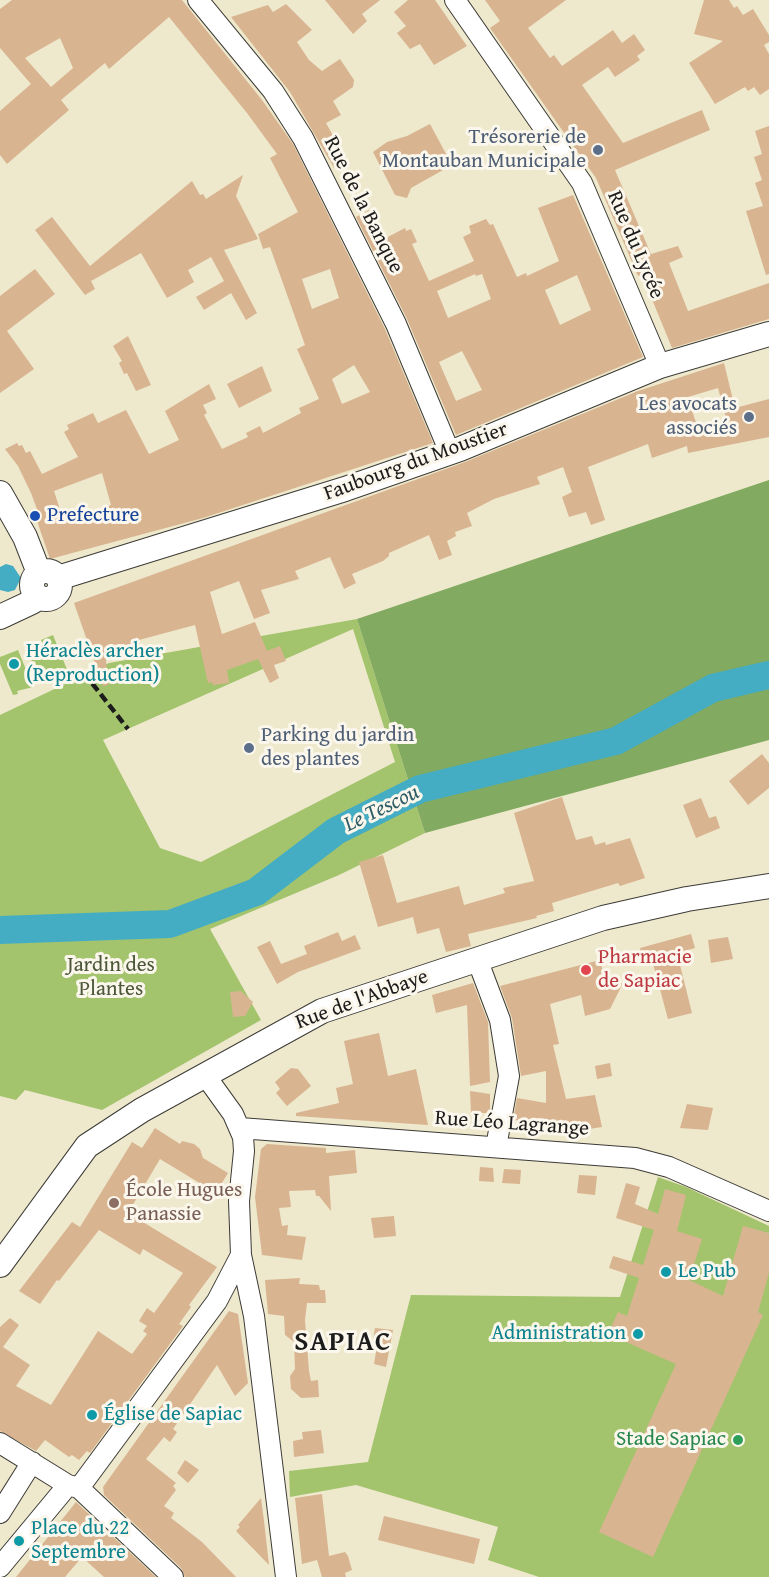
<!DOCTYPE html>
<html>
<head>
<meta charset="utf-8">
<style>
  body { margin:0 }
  canvas { display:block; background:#eee8cc }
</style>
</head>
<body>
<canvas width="769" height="1577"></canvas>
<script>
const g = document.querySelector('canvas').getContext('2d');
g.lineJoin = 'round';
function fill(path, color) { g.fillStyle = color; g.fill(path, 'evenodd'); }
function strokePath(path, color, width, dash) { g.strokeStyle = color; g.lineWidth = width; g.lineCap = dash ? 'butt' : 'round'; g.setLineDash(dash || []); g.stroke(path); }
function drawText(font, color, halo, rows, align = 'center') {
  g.font = font + ' "Gentium Book Plus",serif'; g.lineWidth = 6; g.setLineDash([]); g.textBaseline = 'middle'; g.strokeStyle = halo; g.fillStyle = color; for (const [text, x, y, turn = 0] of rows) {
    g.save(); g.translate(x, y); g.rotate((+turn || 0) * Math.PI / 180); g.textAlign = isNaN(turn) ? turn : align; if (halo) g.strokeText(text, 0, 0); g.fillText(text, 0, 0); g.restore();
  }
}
fill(new Path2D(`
  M357 619 425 833 339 875 210 929 261 1020 102 1110 25 1090 16 1100 0 1096V715L109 663ZM353 629 395 762 201 862 160 848 103 740Z
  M53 635 68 672 41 683 35 661 32 662 26 647 42 643 41 640Z
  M18 650 33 687 17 691 18 694 13 695 0 664V657Z
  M658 1177 686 1187 769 1226V1577H539L488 1560 498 1527 356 1485 290 1497 289 1471 368 1462 411 1295 620 1297Z`), '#a3c46d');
fill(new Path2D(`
  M769 480V740L425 833 357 619Z`), '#82aa60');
fill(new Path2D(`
  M6 564 13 566 21 578 15 590 8 592 0 590V567Z`), '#44adc3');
strokePath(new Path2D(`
  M0 930 170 924 256 892 336 831 420 789 616 741 713 688 769 675`), '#44adc3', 28);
fill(new Path2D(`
  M12 0H182L262 100 293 144 385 329 433 443 203 518 50 559 37 521 41 520 31 493 18 466 5 449 17 443 19 446 22 445 26 453 30 451 42 474 78 457 64 432 69 429 67 425 93 413 98 423 126 410 149 454 179 440 165 411 209 384 216 399 203 405 207 413 204 415 222 449 248 437 246 433 260 426 263 433 301 413 299 408 319 399 297 349 305 345 270 247 263 249 258 234 298 212 270 158 277 154 247 113 169 17 109 69 105 63 61 100 69 110 7 164 0 155V111L31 84 0 48V9ZM60 38 73 68 51 87 25 58ZM330 269 339 298 312 309 302 279ZM354 365 370 392 342 404 332 379ZM102 473 111 505 64 522 54 491Z
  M325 0H380L362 14 367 21 353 34Z
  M408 0H435L467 46 434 65 420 44 410 49 397 33 406 26 394 12Z
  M485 0H566L528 28 550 58 554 55 562 66 613 30 622 43 634 34 645 50 637 56 640 60 615 77 608 67 582 85 623 143 702 110 710 130 615 170 651 254 678 246 683 257 669 263 688 311 769 283V319L672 348 642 275 638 276 596 178 490 28 500 21Z
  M704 0H729L734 8 737 6 743 15 753 9 769 35V42L764 45 769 54V89L760 95 754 87 748 91 745 87 715 104 689 63 723 41 694 34Z
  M286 4 312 30 297 42 309 60 322 71 340 59 354 80 353 87 333 101 341 115 326 123 346 159 334 168 290 92 231 17 268 5 273 12Z
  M430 124 452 165 411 188 407 198 395 195 373 152 387 142 407 136Z
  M769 126V274L766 275 746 211 763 206 755 183 762 180 754 157 762 154 755 131Z
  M243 175 236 196 258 239 224 250 257 313 246 320 231 293 204 310 196 297 224 281 211 257 188 270 194 282 167 298 141 253 91 281 95 289 85 295 35 230 52 217 90 266 192 181 200 195 203 194 206 199Z
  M573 195 643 357 456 435 407 319 356 217 369 210 386 238 405 228 406 231 411 229 417 242 412 244 429 281 474 261 463 237 471 233 469 226 486 219 490 225 493 224 517 277 526 273 527 276 559 261 538 208ZM475 274 476 276 482 274 491 299 448 318 437 291ZM577 275 591 310 560 325 545 290ZM462 351 482 390 456 401 439 362Z
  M35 269 55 294 7 331 34 369 0 393V296Z
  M128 336 151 385 136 391 127 373 124 374 119 363 122 361 113 346Z
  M724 363 735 408 769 399V437L688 453 687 446 652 458 648 444 588 467 605 520 591 525 586 512 569 517 562 497 572 492 563 467 537 477 540 484 494 499 467 513 472 526 455 532 456 536 447 541 452 555 439 560 429 535 389 553V556L383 561 352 574 356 583 344 589 330 557 295 571 299 579 261 590 270 613 254 619 239 581 210 592 222 634 255 622 267 651 280 646 286 661 274 665 279 678 270 683 258 659 227 670 229 683 213 685 212 682 208 683 195 625 139 640 142 652 106 659 108 685 103 686 74 603 465 462 638 391ZM718 388 727 422 705 428 695 420 688 397Z
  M262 366 272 391 239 408 227 384Z
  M762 754 769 763V788L748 805 729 781Z
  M562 797 576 840 592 836 595 845 605 842 606 845 630 838 645 878 620 886 618 883 552 903 554 911 536 916 537 918 468 934 471 946 446 952 439 928 417 934 413 917 378 927 359 862 383 855 397 903 459 886 464 905 505 893 503 888 534 881 514 813Z
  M701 798 709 818 716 816 720 828 696 838 683 805Z
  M338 932 342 941 355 935 361 949 298 972 277 984 257 947 270 941 281 964 307 954 304 946Z
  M691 934 695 948 677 953 692 1013 668 1019 652 960 643 962 640 948Z
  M728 937 733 959 711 963 708 940Z
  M600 960 607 988 623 983 610 1009 585 1016 581 995 550 1004 559 1044 553 1045 566 1099 595 1095 602 1127 589 1129 588 1126 513 1120 517 1098 546 1103V1071L521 1076 512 1018 500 986Z
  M473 983 488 1022 490 1082 470 1086 467 1005 436 1013 432 995Z
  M241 991 253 1002 245 1016 233 1017 230 992Z
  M379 1033 388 1076 416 1069 428 1125 296 1116V1113L339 1103 336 1088 353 1084 344 1041Z
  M610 1063 612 1076 597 1079 595 1066Z
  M291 1068 298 1069 311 1086 287 1106 276 1093 280 1089 275 1082Z
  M470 1091 490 1094V1113H471Z
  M687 1104 713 1108 708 1130 680 1128Z
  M155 1128 180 1144 182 1141 194 1144 200 1149 203 1158 228 1173 216 1193 160 1159 128 1213 217 1267 189 1305 191 1307 179 1324 183 1326 90 1453 87 1451 79 1460 72 1455 69 1457 45 1440 36 1451 0 1431V1327L10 1318 19 1325 3 1347 30 1365 16 1386 51 1405 98 1331 132 1354 147 1334 143 1331 147 1326 139 1321 147 1308 154 1313 183 1273 143 1249 140 1255 99 1230 59 1281 57 1280 40 1304 19 1291 72 1222 80 1227 132 1142 142 1148Z
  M267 1144 326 1148V1153L355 1150 357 1173 329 1176 331 1211 319 1196H316L315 1190 289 1191 291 1207 279 1208 282 1226 288 1225 287 1235 306 1237 302 1260 262 1255 255 1197 261 1149Z
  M480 1167 493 1168 494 1182 479 1181Z
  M504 1169 521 1170 520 1184 502 1183Z
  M579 1175 597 1176 595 1195 577 1193Z
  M626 1183 640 1187 635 1204 658 1214 665 1189 686 1195 677 1231 702 1239 689 1280 723 1296 743 1226 769 1233V1273L758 1312 763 1315 653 1557 599 1532 676 1364 608 1334 618 1312 627 1316 639 1278 609 1268 613 1256 643 1265 654 1230 616 1218Z
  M394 1216 396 1236 374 1238 371 1218Z
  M300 1278 299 1284 319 1285 320 1290H325L326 1303H307L305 1320 309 1371 311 1381 318 1380 319 1397 301 1398 291 1389 290 1376 295 1369 294 1342 285 1335 284 1316 268 1314 265 1280Z
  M229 1311 238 1314 248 1383 235 1396 217 1365 173 1429 177 1432 170 1442 164 1437 146 1459 176 1483 173 1486 176 1490 164 1506 174 1513 171 1518 202 1542 236 1577H185L181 1568 104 1495 103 1487Z
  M375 1328 393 1330 386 1367 374 1364 376 1352H371Z
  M321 1430 324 1453 294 1457 293 1441 303 1439 302 1432Z
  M185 1460 199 1470 188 1483 177 1473Z
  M322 1494 329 1556 345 1552 348 1556 352 1570 345 1573 346 1577H322L317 1560 302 1564 295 1498Z
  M261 1498 264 1521 269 1565 236 1531 240 1527 238 1525Z
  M76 1502 156 1577H104L82 1557 65 1577H16Z
  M384 1516 480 1539 474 1564 378 1540Z`), '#d9b491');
const minor = new Path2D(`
  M198 0 273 91 303 138 396 324 450 453
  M455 0 582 183 660 366
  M477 959 500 1020 509 1076 496 1147
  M240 1128 635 1158 669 1167 769 1211
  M241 1255 254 1316 286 1577
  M0 1443 68 1485 79 1488 173 1577
  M79 1488 217 1301 241 1255 239 1201 244 1151 243 1137 233 1114 205 1075
  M0 1513 32 1462
  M0 1567 68 1485`);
const major = new Path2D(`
  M0 493 25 537 39 573
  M32 585a14 14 0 1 1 28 0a14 14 0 1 1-28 0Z
  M58 578 345 489 460 449 660 366 769 334
  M0 617 32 602 36 596
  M0 1265 87 1146 142 1110 322 1011 603 918 687 899 769 886`);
strokePath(minor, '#3c3b36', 22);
strokePath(major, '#3c3b36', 26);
strokePath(minor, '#fff', 20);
strokePath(major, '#fff', 24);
strokePath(new Path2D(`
  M84 673 128 729`), '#1c1c1c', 4.5, [9, 4.5]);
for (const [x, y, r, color] of [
  [598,150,6,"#5c6f8a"],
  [749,417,6,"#5c6f8a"],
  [35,516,6,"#1a4fb4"],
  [14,664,6,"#0f9aa8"],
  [249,748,6,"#5c6f8a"],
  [586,970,6,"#e0444e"],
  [114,1203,6,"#8d6e63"],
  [666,1272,6,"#0f9aa8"],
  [638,1334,6,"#0f9aa8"],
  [92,1415,6,"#0f9aa8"],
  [738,1440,6,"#2e9e5b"],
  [19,1541,6,"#0f9aa8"]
]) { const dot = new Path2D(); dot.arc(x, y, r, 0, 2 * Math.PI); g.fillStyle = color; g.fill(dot); strokePath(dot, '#fbf7ec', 2); }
drawText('21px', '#4e5e75', '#fbf7ec', [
  ["Trésorerie de",586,138],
  ["Montauban Municipale",586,162],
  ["Les avocats",737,405],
  ["associés",737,429],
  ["Parking du jardin",261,736,"left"],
  ["des plantes",261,760,"left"]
], 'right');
drawText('21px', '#1c1c1c', '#fbf7ec', [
  ["Rue de la Banque",363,205,63],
  ["Rue du Lycée",635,245,67],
  ["Faubourg du Moustier",416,462,-20],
  ["Rue de l'Abbaye",362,1000,-20],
  ["Rue Léo Lagrange",512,1124,4]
]);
drawText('21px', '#164399', '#fbf7ec', [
  ["Prefecture",47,516]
], 'left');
drawText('21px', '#0d838f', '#fbf7ec', [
  ["Héraclès archer",26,652],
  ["(Reproduction)",26,676],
  ["Le Pub",678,1272],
  ["Administration",626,1334,"right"],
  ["Église de Sapiac",104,1415],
  ["Place du 22",31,1529],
  ["Septembre",31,1553]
], 'left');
drawText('21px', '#be3a42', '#fbf7ec', [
  ["Pharmacie",598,958],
  ["de Sapiac",598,982]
], 'left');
drawText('21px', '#4b5738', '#fbf7ec', [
  ["Jardin des",111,966],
  ["Plantes",111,990]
]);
drawText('21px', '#785e54', '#fbf7ec', [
  ["École Hugues",126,1191],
  ["Panassie",126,1215]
], 'left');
drawText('21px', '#27864d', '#fbf7ec', [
  ["Stade Sapiac",726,1440]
], 'right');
drawText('italic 22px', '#2e5d67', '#fbf7ec', [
  ["Le Tescou",382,809,-26]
]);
g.letterSpacing = '1.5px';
drawText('bold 27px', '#1c1c1c', '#fbf7ec', [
  ["SAPIAC",343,1343]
]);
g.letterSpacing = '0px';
</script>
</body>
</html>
